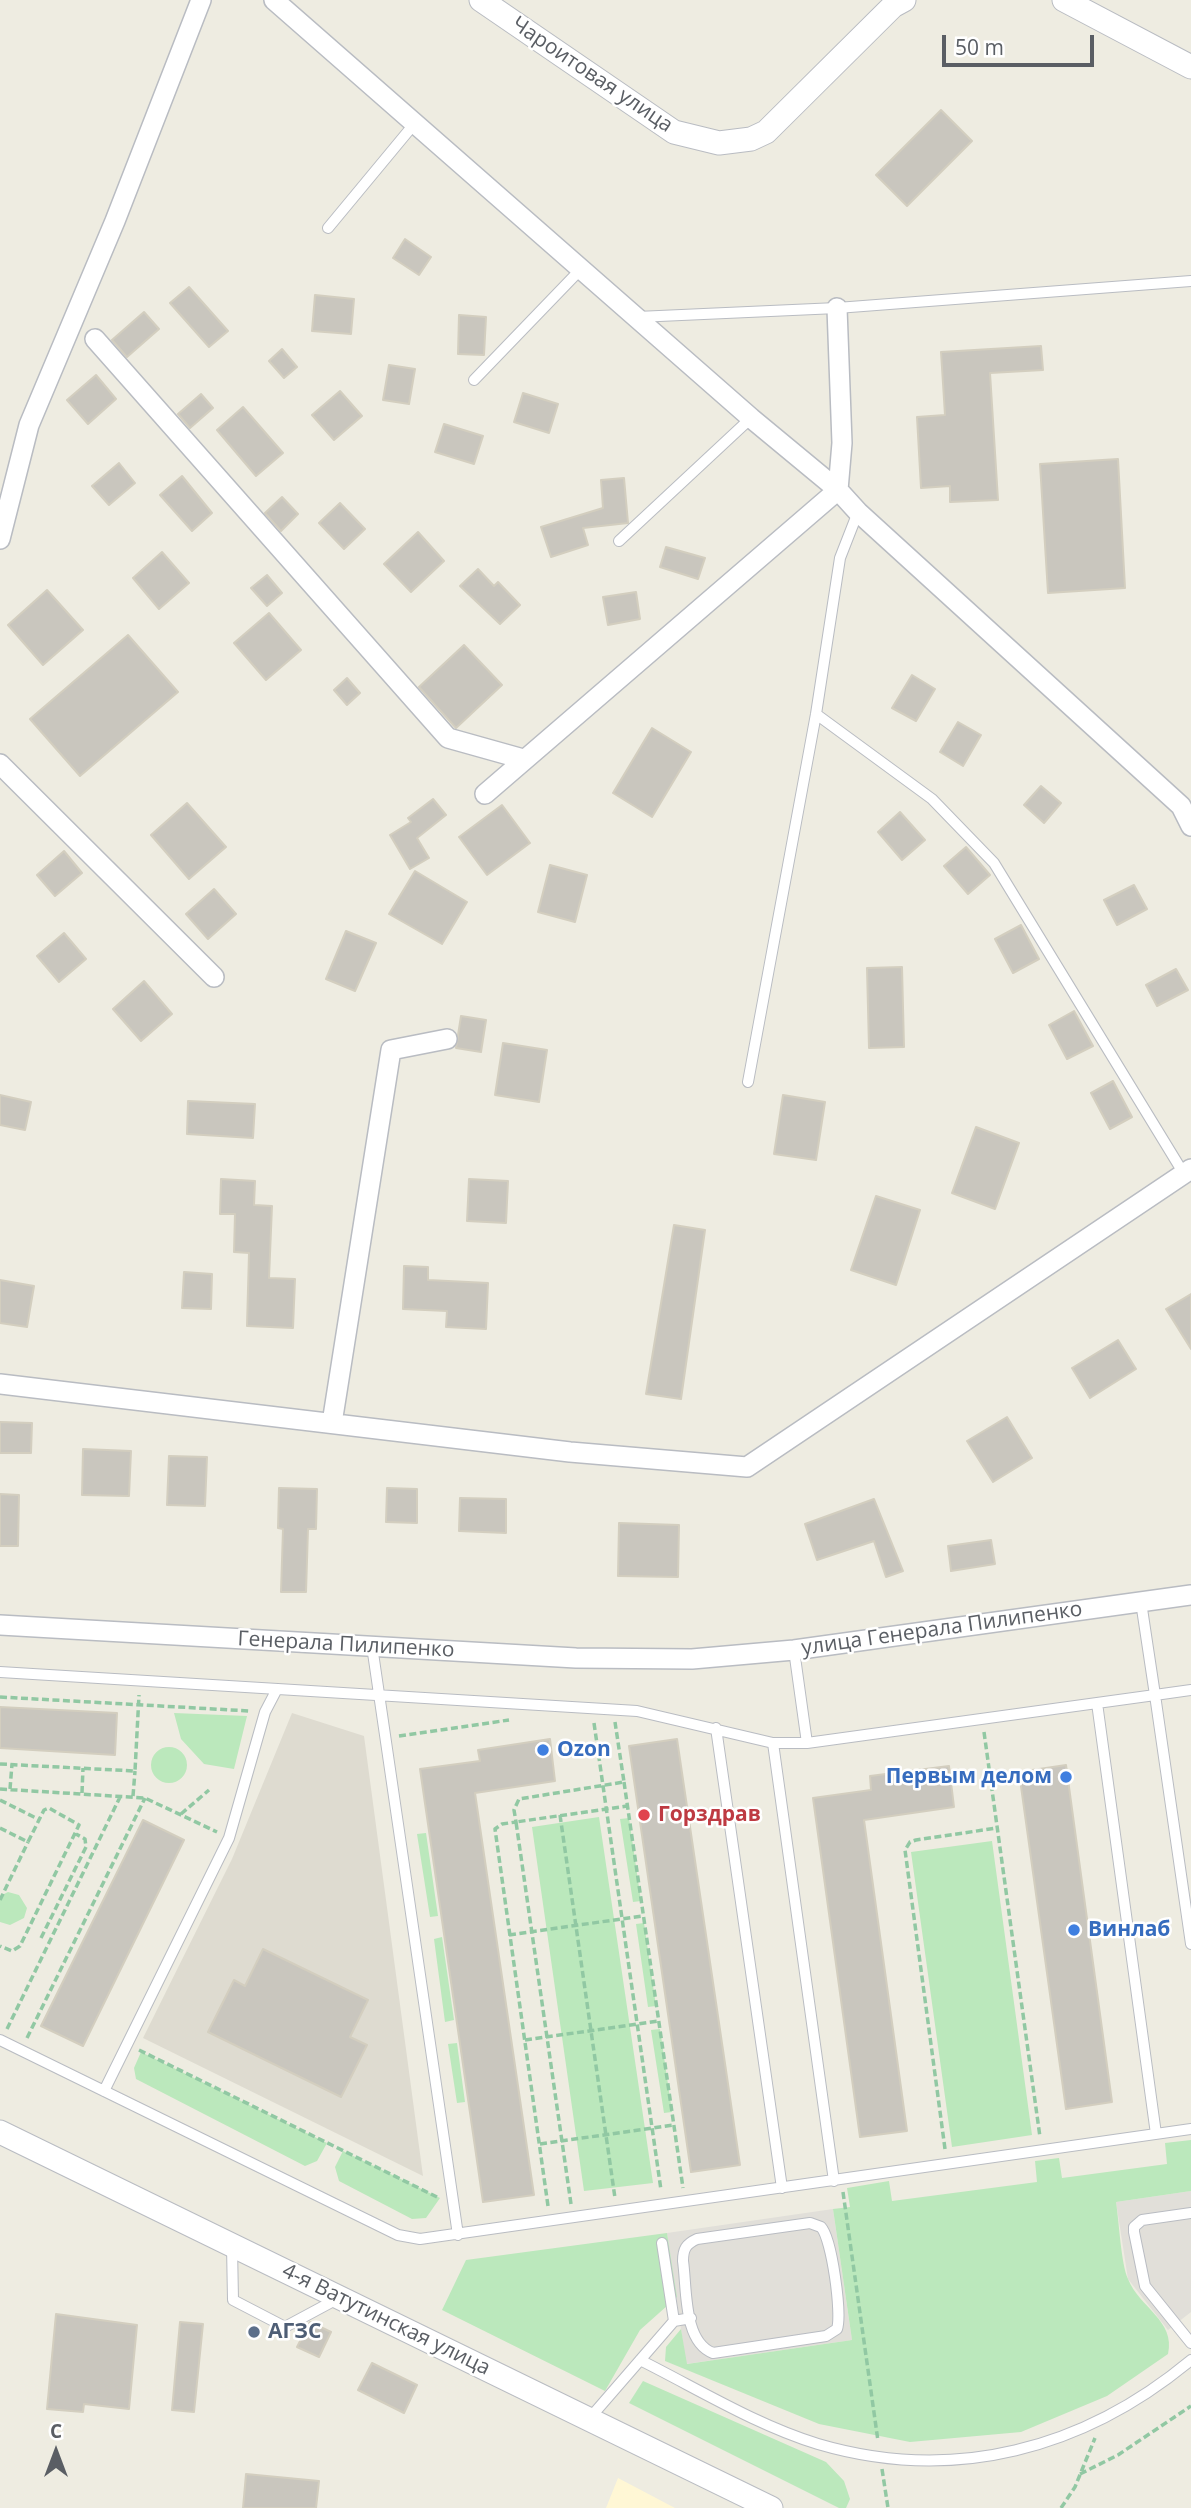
<!DOCTYPE html>
<html>
<head>
<meta charset="utf-8">
<style>
  body { margin:0 }
  #map { position:relative; width:1191px; height:2508px; overflow:hidden; background:#eeece1; font-family:"Open Sans",sans-serif }
  canvas { display:block }
  .north { position:absolute; left:21px; top:2417px; width:70px; height:70px; -webkit-text-stroke:5px #fff; paint-order:stroke; rotate:0deg; font-size:19px; font-weight:700; line-height:28px; text-align:center; color:#5a5e64 }
  .north::after { content:''; display:block; margin:auto; width:24px; height:32px; background:#5a5e64; clip-path:polygon(50% 0,100% 100%,50% 72%,0 100%) }
  .scale { position:absolute; left:942px; top:35px; width:152px; height:32px; box-sizing:border-box; border:4px solid #5a5e64; border-top:0; padding-left:9px; font-size:21px; line-height:24px; white-space:nowrap; color:#5a5e64; -webkit-text-stroke:5px #fff; paint-order:stroke }
</style>
</head>
<body>
<div id="map">
<canvas width="1191" height="2508"></canvas>
<div class="north">С</div>
<div class="scale">50 m</div>
</div>
<script>
const g = document.querySelector('canvas').getContext('2d');
g.lineJoin = 'round';
function fill(path, color) { g.fillStyle = color; g.fill(path, 'evenodd'); }
function strokePath(path, color, width, dash) { g.strokeStyle = color; g.lineWidth = width; g.lineCap = dash ? 'butt' : 'round'; g.setLineDash(dash || []); g.stroke(path); }
function drawText(font, color, halo, rows, align = 'center') {
  g.font = font + ' "Open Sans",sans-serif'; g.lineWidth = 5; g.setLineDash([]); g.textBaseline = 'middle'; g.strokeStyle = halo; g.fillStyle = color; for (const [text, x, y, turn = 0] of rows) {
    g.save(); g.translate(x, y); g.rotate((+turn || 0) * Math.PI / 180); g.textAlign = isNaN(turn) ? turn : align; if (halo) g.strokeText(text, 0, 0); g.fillText(text, 0, 0); g.restore();
  }
}
fill(new Path2D(`
  M618 2478 675 2508H606Z`), '#fff7d5');
fill(new Path2D(`
  M1191 2191V2312L1168 2330 1128 2279 1116 2202Z
  M833 2209 852 2340 686 2364 667 2233Z`), '#e1dfd9');
fill(new Path2D(`
  M292 1713 364 1736 423 2176 143 2038 232 1859Z`), '#dedbd0');
fill(new Path2D(`
  M174 1713 247 1716 234 1769 204 1764 181 1739Z
  M151 1765a18 18 0 1 1 36 0a18 18 0 1 1-36 0Z
  M599 1817 653 2183 584 2191 532 1827Z
  M629 1818 641 1901 633 1902 620 1819Z
  M426 1833 438 1916 430 1917 417 1834Z
  M992 1841 1032 2135 952 2147 911 1852Z
  M8 1892 19 1895 27 1908 24 1918 10 1925 0 1922V1896Z
  M644 1923 656 2006 648 2007 636 1924Z
  M442 1937 454 2020 445 2022 434 1939Z
  M660 2029 672 2112 664 2113 651 2030Z
  M457 2043 465 2102 457 2103 448 2044Z
  M141 2052 327 2143 317 2161 305 2166 136 2079 134 2068Z
  M1191 2140V2191L1116 2202C1119 2221 1121 2264 1128 2279 1139 2307 1176 2321 1168 2354L1107 2396 1021 2432 910 2442 819 2424 665 2361 666 2347 681 2329 687 2364 852 2340 833 2209 850 2207 847 2188 889 2181 892 2201 1037 2182 1035 2161 1059 2158 1062 2178 1167 2164 1165 2143Z
  M343 2151 440 2198 426 2218 412 2219 339 2181 335 2167Z
  M667 2233 677 2297 640 2330 605 2391 442 2310 466 2260Z
  M643 2381 826 2462 844 2481 850 2499 846 2508H839L629 2403Z`), '#bbe8bc');
const building = new Path2D(`
  M941 110 972 141 907 206 876 175Z
  M405 239 431 257 419 275 393 258Z
  M189 287 228 331 209 347 170 303Z
  M315 295 354 299 351 334 312 331Z
  M144 312 159 329 127 357 112 340Z
  M459 315 486 317 484 355 458 354Z
  M1041 346 1043 370 990 373 998 500 950 502V486L921 488 917 417 945 415 941 352Z
  M282 349 297 367 284 378 269 361Z
  M389 365 415 369 409 404 383 400Z
  M96 375 116 399 88 424 67 400Z
  M340 391 362 416 334 440 312 415Z
  M523 393 558 404 549 433 514 422Z
  M201 394 213 408 190 428 178 414Z
  M243 407 283 453 256 476 217 430Z
  M444 424 483 436 474 464 435 452Z
  M1118 459 1125 588 1048 593 1040 464Z
  M119 463 135 483 109 505 92 486Z
  M182 476 212 513 192 531 160 495Z
  M624 478 628 523 583 528 588 545 551 557 541 527 603 508 601 480Z
  M282 497 298 514 281 531 265 513Z
  M340 503 365 529 344 549 319 523Z
  M418 532 444 561 411 592 384 564Z
  M666 547 705 558 698 579 660 567Z
  M162 552 189 583 159 609 133 578Z
  M478 569 494 586 498 582 520 605 500 624 460 586Z
  M267 575 282 593 267 606 251 588Z
  M47 590 83 630 43 665 8 625Z
  M636 592 640 619 608 625 603 597Z
  M269 613 301 650 266 680 234 643Z
  M128 635 178 692 80 776 30 719Z
  M464 645 502 685 456 728 419 687Z
  M912 675 935 689 916 721 892 708Z
  M347 678 360 693 347 705 334 690Z
  M958 722 981 735 963 766 940 752Z
  M652 728 691 752 652 817 613 793Z
  M1041 786 1061 803 1044 823 1024 805Z
  M433 799 446 815 417 838 429 858 410 869 390 835 411 822 408 818Z
  M187 803 226 847 189 879 151 835Z
  M502 805 530 843 487 875 459 837Z
  M900 812 925 840 902 860 878 832Z
  M966 847 990 875 968 894 944 866Z
  M64 851 82 873 55 896 37 875Z
  M550 865 587 875 575 922 538 912Z
  M415 871 467 902 442 944 389 914Z
  M1134 885 1147 909 1117 925 1104 900Z
  M214 889 236 914 208 939 186 914Z
  M1021 925 1039 959 1013 973 995 939Z
  M346 931 376 943 355 991 326 979Z
  M64 933 86 959 59 982 37 956Z
  M902 967 904 1047 869 1048 867 968Z
  M1176 969 1188 990 1157 1006 1146 985Z
  M144 981 172 1014 141 1041 113 1009Z
  M1074 1011 1093 1046 1067 1059 1049 1025Z
  M461 1016 486 1020 481 1052 456 1048Z
  M503 1043 547 1050 539 1102 495 1095Z
  M1113 1081 1132 1117 1110 1129 1091 1093Z
  M0 1095 31 1102 25 1130 0 1125Z
  M783 1095 825 1102 816 1160 774 1154Z
  M188 1101 255 1104 253 1138 187 1134Z
  M976 1127 1019 1143 995 1209 952 1193Z
  M221 1179 255 1181 254 1205 272 1206 269 1278 295 1279 293 1328 247 1326 249 1253 234 1252 235 1214H220Z
  M469 1179 508 1181 506 1223 467 1221Z
  M876 1196 920 1210 896 1285 851 1270Z
  M674 1225 705 1230 681 1399 646 1394Z
  M404 1266 428 1267V1280L488 1283 486 1329 446 1327 447 1311 403 1309Z
  M184 1272 212 1274 211 1309 182 1308Z
  M0 1280 34 1286 27 1327 0 1323Z
  M1191 1294V1349L1166 1309Z
  M1118 1340 1136 1369 1090 1398 1072 1368Z
  M1007 1417 1032 1458 993 1482 967 1441Z
  M0 1422 32 1423 31 1453H0Z
  M83 1449 131 1451 129 1496 82 1495Z
  M169 1456 207 1457 205 1506 167 1505Z
  M279 1488 317 1489 316 1529H308L306 1592H281L283 1529 278 1528Z
  M387 1488 417 1489V1523L386 1522Z
  M0 1494 19 1495 18 1546H0Z
  M460 1498 506 1499V1533L459 1531Z
  M874 1499 903 1571 886 1577 874 1541 817 1560 805 1524Z
  M619 1523 679 1525 678 1577 618 1576Z
  M991 1540 995 1564 951 1571 948 1546Z
  M0 1707 117 1713 115 1755 0 1748Z
  M550 1739 555 1781 475 1793 534 2195 483 2202 420 1769 480 1761 478 1750Z
  M677 1739 740 2165 691 2172 629 1746Z
  M1066 1765 1112 2102 1066 2109 1019 1772Z
  M949 1766 954 1807 864 1820 907 2131 860 2137 813 1798 871 1790 870 1776Z
  M143 1820 184 1840 83 2046 41 2026Z
  M263 1949 368 2000 350 2037 367 2045 341 2097 208 2032 234 1980 245 1986Z
  M56 2314 137 2325 129 2409 84 2404 83 2412 47 2409Z
  M180 2322 203 2324 194 2412 172 2410Z
  M310 2322 331 2332 319 2357 297 2347Z
  M372 2363 417 2385 404 2413 358 2390Z
  M246 2474 319 2481 316 2508H243Z`);
fill(building, '#c9c6be');
strokePath(building, '#d3cebf', 2);
const service = new Path2D(`
  M328 228 415 123
  M637 317 837 308 1191 281
  M474 380 581 269
  M619 541 751 418
  M816 714 932 799 994 863 1184 1174
  M748 1082 816 714 840 558 858 512
  M372 1646 458 2235
  M794 1650 807 1743
  M0 1672 637 1711 773 1743
  M1191 1690 1155 1695 1191 1944
  M1097 1703 1156 2134
  M716 1728 782 2188
  M0 2040 398 2235 420 2239 1191 2129
  M104 2091 229 1838 265 1712 277 1689
  M834 2181 773 1743H807L1155 1695 1141 1602
  M1191 2213 1142 2220 1134 2227V2232L1145 2286 1191 2343
  M810 2223 821 2227C832 2239 842 2314 837 2329L826 2336 713 2353C683 2342 687 2288 683 2261 683 2249 686 2244 697 2239Z
  M662 2243 674 2321
  M232 2246 233 2300 285 2327 339 2298
  M640 2360C698 2389 756 2425 818 2444 954 2484 1084 2449 1191 2360
  M589 2419 674 2321 691 2318`);
const minor = new Path2D(`
  M274 0 751 418 838 490 858 512 1181 806 1191 826
  M95 339 448 738 523 759
  M0 539 29 425 115 221 201 0
  M0 764 214 977
  M485 794 838 490 842 443 837 308
  M0 1384 570 1452 747 1467 1191 1169
  M332 1423 391 1050 447 1039
  M0 1625 576 1658 692 1659 794 1650 1191 1595`);
const tertiary = new Path2D(`
  M481 0 674 132 719 143 751 139 766 132 893 6 904 0
  M1064 0 1191 67
  M0 2132 771 2508`);
strokePath(service, '#b9bcc2', 12);
strokePath(minor, '#b9bcc2', 22);
strokePath(tertiary, '#b9bcc2', 25);
strokePath(new Path2D(`
  M0 1697 250 1711
  M594 1723 661 2190
  M984 1732 1040 2137
  M399 1736 509 1720
  M0 1764 135 1771 139 1695
  M624 1782 683 2188
  M0 1789 145 1798 217 1832
  M10 1789 12 1764
  M82 1793 83 1768
  M133 1796 135 1771
  M0 1800 40 1820
  M181 1814 209 1790
  M560 1815 615 2198
  M0 1828 28 1842 44 1810 49 1808 79 1825 20 1946 12 1951 0 1946
  M0 1900 28 1842
  M509 1935 642 1916
  M41 1938 86 1847 85 1839 76 1834
  M7 2029 121 1795
  M27 2038 145 1798
  M525 2040 659 2021
  M139 2050 437 2197
  M540 2144 674 2125
  M945 2149 905 1850 910 1842 916 1840 997 1828
  M843 2192 878 2441
  M571 2204 516 1822 627 1806
  M548 2206 495 1829 502 1824 516 1822 514 1810 519 1799 624 1782 615 1722
  M882 2469 888 2508
  M1080 2474 1118 2455 1191 2406
  M1061 2508 1075 2487 1095 2438`), '#91c8a3', 3.5, [7, 3.5]);
strokePath(service, '#fff', 10);
strokePath(minor, '#fff', 19);
strokePath(tertiary, '#fff', 23);
for (const [x, y, r, color] of [
  [543,1750,7,"#3f7fe0"],
  [1066,1777,7,"#3f7fe0"],
  [644,1815,7,"#e0444e"],
  [1074,1930,7,"#3f7fe0"],
  [254,2332,7,"#5c6f8a"]
]) { const dot = new Path2D(); dot.arc(x, y, r, 0, 2 * Math.PI); g.fillStyle = color; g.fill(dot); strokePath(dot, '#fff', 2.5); }
drawText('21px', '#5a5e64', '#fff', [
  ["Чароитовая улица",592,75,34],
  ["улица Генерала Пилипенко",942,1629,-8],
  ["Генерала Пилипенко",346,1645,3],
  ["4-я Ватутинская улица",386,2320,26]
]);
drawText('bold 21px', '#366cbe', '#fff', [
  ["Ozon",557,1750],
  ["Первым делом",1052,1777,"right"],
  ["Винлаб",1088,1930]
], 'left');
drawText('bold 21px', '#be3a42', '#fff', [
  ["Горздрав",658,1815]
], 'left');
drawText('bold 21px', '#4e5e75', '#fff', [
  ["АГЗС",268,2332]
], 'left');
</script>
</body>
</html>
